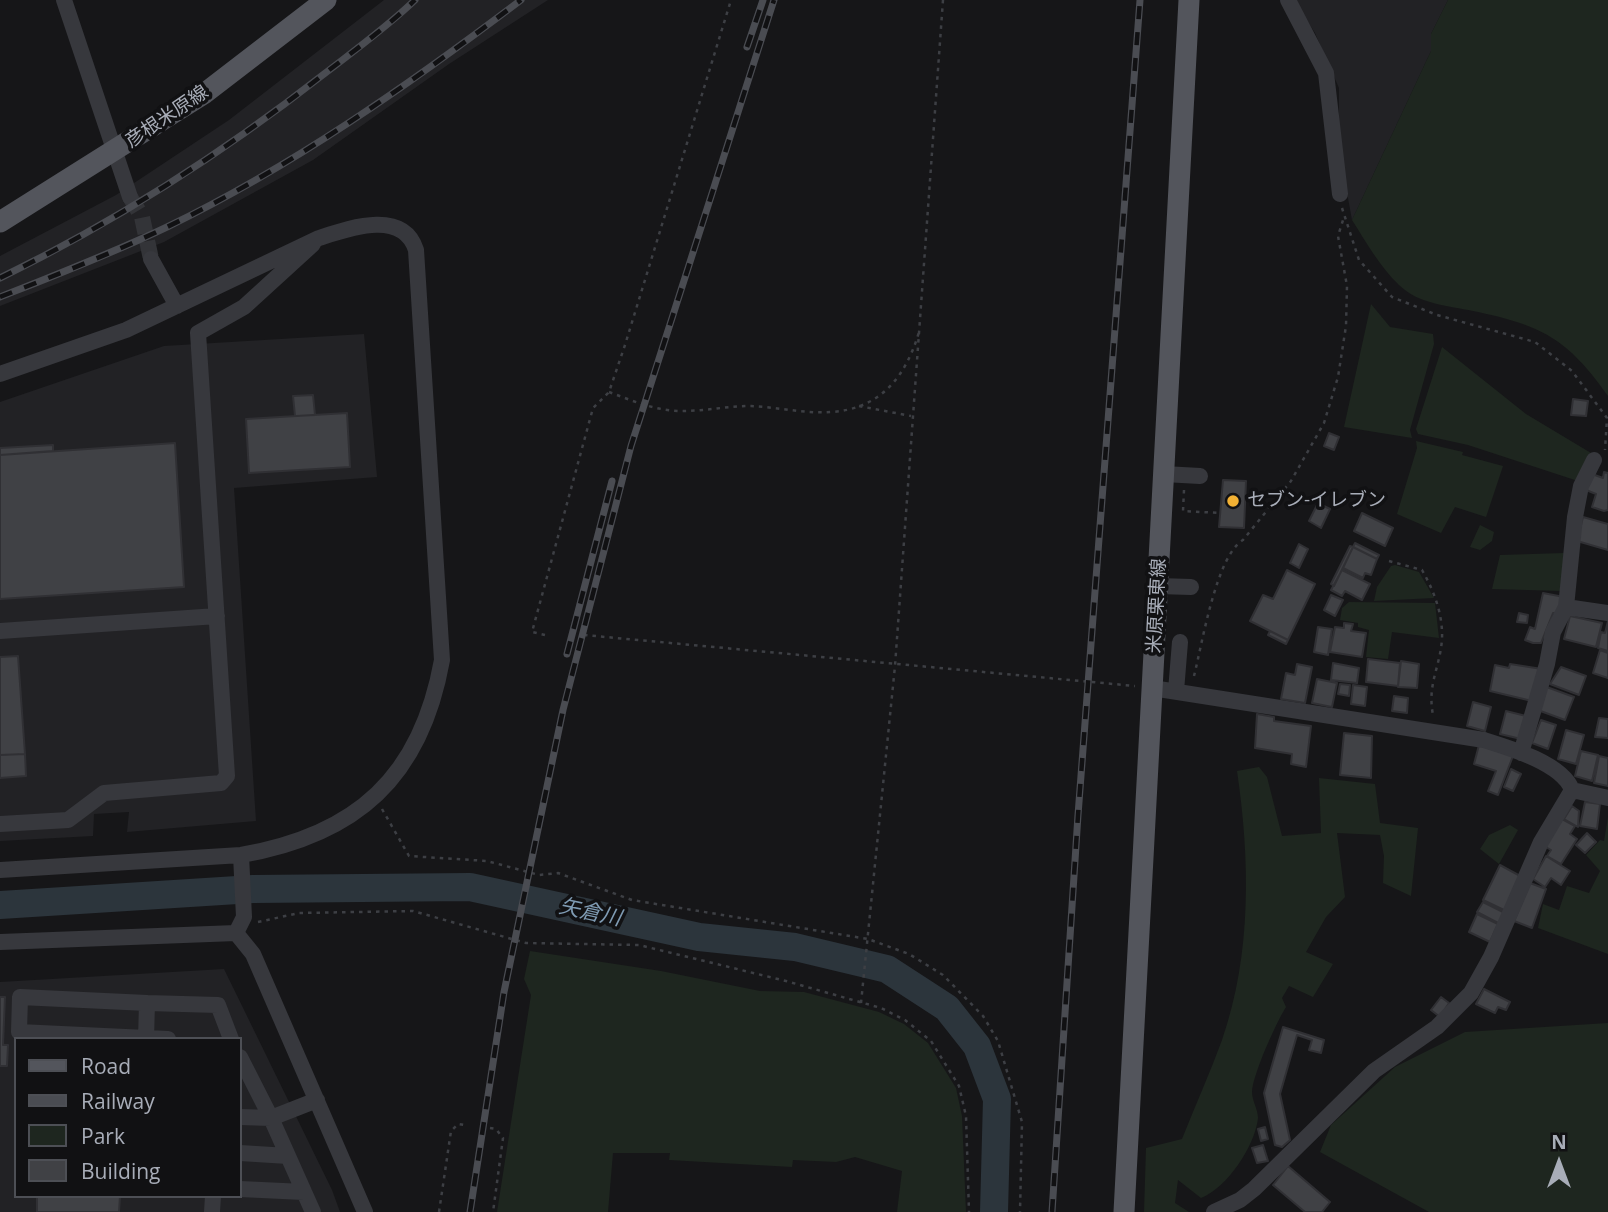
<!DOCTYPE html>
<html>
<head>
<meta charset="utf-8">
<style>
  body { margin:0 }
  #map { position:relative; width:1608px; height:1212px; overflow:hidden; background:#161618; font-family:"Open Sans",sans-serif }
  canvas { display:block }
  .legend { position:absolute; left:14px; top:1037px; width:228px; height:161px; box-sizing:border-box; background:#111113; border:2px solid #4d4f55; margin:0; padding:9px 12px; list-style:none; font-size:21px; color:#a8adb8 }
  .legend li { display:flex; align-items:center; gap:14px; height:35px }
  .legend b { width:35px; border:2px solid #4d4f55 }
  .north { position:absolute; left:1524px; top:1128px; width:70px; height:70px; -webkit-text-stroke:5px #111113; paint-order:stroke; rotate:0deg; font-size:19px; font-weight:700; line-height:28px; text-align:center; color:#a8adb8 }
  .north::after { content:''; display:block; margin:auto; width:24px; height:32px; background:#a8adb8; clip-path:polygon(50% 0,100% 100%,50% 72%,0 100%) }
</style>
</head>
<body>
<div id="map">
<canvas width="1608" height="1212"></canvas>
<ul class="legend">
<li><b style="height:9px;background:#53555c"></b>Road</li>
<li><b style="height:9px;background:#4a4c52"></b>Railway</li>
<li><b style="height:19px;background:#1e261f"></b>Park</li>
<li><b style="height:19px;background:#404145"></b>Building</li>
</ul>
<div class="north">N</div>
</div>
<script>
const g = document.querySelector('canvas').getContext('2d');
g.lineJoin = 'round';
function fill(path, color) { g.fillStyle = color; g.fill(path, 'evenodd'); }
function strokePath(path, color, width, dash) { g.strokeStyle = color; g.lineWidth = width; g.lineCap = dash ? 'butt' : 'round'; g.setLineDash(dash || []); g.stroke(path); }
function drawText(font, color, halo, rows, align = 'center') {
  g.font = font + ' "Open Sans","Noto Sans JP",sans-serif'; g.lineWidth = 7; g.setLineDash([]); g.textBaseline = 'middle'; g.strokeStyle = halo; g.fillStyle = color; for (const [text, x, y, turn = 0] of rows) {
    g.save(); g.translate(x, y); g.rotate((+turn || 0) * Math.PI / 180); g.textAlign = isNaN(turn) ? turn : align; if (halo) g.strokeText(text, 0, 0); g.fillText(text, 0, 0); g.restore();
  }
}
fill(new Path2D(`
  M384 0H548L449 64 313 160 164 242 0 306V256L116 195 229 120Z
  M1294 0H1448L1431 34V51L1352 220 1339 149V88L1315 33Z
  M364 334 377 477 234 488 256 821 127 832 129 812 94 814 93 836 0 841V402L164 346Z
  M224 969 332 1190 340 1212H0V982ZM16 1039H240V1196H16Z`), '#222225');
fill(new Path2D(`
  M1448 0H1608V396C1568 339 1542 325 1473 311 1449 306 1418 304 1399 285 1380 267 1366 242 1352 220L1431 51V34Z
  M1371 304 1390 327 1433 334 1434 344 1410 430 1412 438 1344 427Z
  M1442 347 1526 414 1591 453 1581 482 1468 445 1418 434 1416 429Z
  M1416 441 1463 452 1462 455 1503 466 1486 517 1455 507 1441 533 1397 514 1417 448Z
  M1480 525 1494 532 1492 541 1480 550 1470 547Z
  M1564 553 1561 591 1492 589 1500 555Z
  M1395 565 1419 572 1434 598 1374 601 1377 587 1391 566Z
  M1349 602 1435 603 1439 638 1392 632 1388 659 1366 657 1369 630 1358 627V623L1340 620 1342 608Z
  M1259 767 1267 777 1282 836 1321 833 1319 778 1375 784 1380 823 1418 828 1411 896 1383 883 1384 856 1380 835 1337 833 1345 897 1326 917 1306 952 1333 964 1313 997 1289 986 1282 998 1286 1007C1276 1023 1253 1074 1252 1092 1252 1101 1258 1109 1258 1118 1255 1146 1227 1188 1201 1198L1178 1180 1175 1203 1189 1212H1144L1146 1148 1182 1139C1195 1106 1210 1073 1222 1040 1252 954 1250 859 1237 771Z
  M1608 817V954L1538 928 1543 904 1559 910 1567 886 1589 893 1600 871 1586 855 1600 840 1604 841Z
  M1510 825 1518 830 1499 864 1480 849 1489 835Z
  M530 951 661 971 760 991 804 992 879 1012 904 1024 928 1043 956 1088 962 1116 966 1212H897L902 1171 855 1157 836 1162 793 1160 792 1167 669 1160 670 1153H613L608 1212H497L531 995 524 979Z
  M1608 1023V1212H1429L1320 1152 1331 1125 1395 1067 1465 1032Z`), '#1e261f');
strokePath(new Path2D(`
  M0 905 253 889 470 887 699 937 795 947 887 969 947 1008 977 1046 997 1099 994 1212`), '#2c353c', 28);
const building = new Path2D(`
  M313 395 315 415 295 416 293 396Z
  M1573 399 1588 401 1586 416 1571 415Z
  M347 413 350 467 249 473 246 419Z
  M1329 433 1339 437 1334 450 1324 446Z
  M175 443 184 587 0 599V455Z
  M53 445V451L0 455V448Z
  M1604 472 1608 473V510L1604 511 1592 507 1596 494 1586 490 1592 474 1603 478Z
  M1223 480 1246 481 1244 528 1219 527Z
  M1318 503 1330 509 1321 528 1309 521Z
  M1362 513 1393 528 1385 546 1354 531Z
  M1583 517 1608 524V550L1577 541Z
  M1355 543 1379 555 1377 559 1353 547Z
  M1299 544 1308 549 1299 568 1290 563Z
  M1350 546 1353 547 1334 586 1331 584Z
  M1353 547 1377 559 1371 575 1365 573 1363 578 1343 568Z
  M1287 570 1315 584 1288 640 1250 621 1263 595 1273 599Z
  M1342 570 1370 584 1362 600 1345 591 1342 596 1331 590Z
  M1543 593 1564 597 1560 614 1553 613 1541 643H1533L1525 640 1530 627 1535 629Z
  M1331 595 1343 600 1335 616 1324 610Z
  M1519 613 1528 615 1527 623 1517 622Z
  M1570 616 1602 623 1596 647 1564 639Z
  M1608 621V651L1598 648 1601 632 1605 633Z
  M1344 623 1353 624 1351 631 1366 633 1362 657 1330 652 1335 627 1344 628Z
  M1318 627 1332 629 1328 655 1314 652Z
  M1270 631 1288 640 1286 644 1268 635Z
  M1600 650 1608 653V678L1593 673Z
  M18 656 25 754 0 755V657Z
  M1368 659 1400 663 1398 686 1366 682Z
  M1401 661 1419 664 1417 688 1398 687Z
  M1333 663 1359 668 1357 683 1331 680Z
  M1297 664 1312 667 1305 703 1281 699 1286 673 1295 675Z
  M1510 664 1542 669 1532 701 1490 691 1495 665 1509 668Z
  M1561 667 1586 676 1579 695 1550 684Z
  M1317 679 1337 683 1332 707 1312 703Z
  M1340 684 1350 685 1349 696 1338 694Z
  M1353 685 1367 687 1365 706 1351 704Z
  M1544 686 1574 697 1565 720 1535 709Z
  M1394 696 1408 698 1407 713 1392 711Z
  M1473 702 1491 707 1485 731 1467 726Z
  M1506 711 1526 716 1521 739 1500 734Z
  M1257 714 1274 717V721L1311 726 1306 767 1291 764 1292 754 1255 748Z
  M1599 718 1608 719V738L1595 737Z
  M1541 720 1556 725 1548 749 1532 743Z
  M1566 730 1584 735 1576 764 1558 759Z
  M1344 733 1372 736 1371 778 1340 775Z
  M1479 745 1513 756 1498 795 1488 791 1496 771 1474 764Z
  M1581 751 1598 755 1592 781 1575 776Z
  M25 754 26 776 0 778V755Z
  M1599 756 1608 758V786L1594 783Z
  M1511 769 1521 774 1513 791 1504 787Z
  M1585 802 1600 804 1597 829 1580 826Z
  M1572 806 1579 811 1578 827 1564 819Z
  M1562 819 1575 826 1570 834 1577 839 1561 864 1547 856 1551 850 1544 846Z
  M1587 833 1596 842 1585 853 1576 845Z
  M1546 856 1570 871 1561 885 1551 878 1545 887 1533 879Z
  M1500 865 1522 877 1506 911 1483 900Z
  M1530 883 1546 889 1532 928 1514 921Z
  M1483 902 1505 913 1500 924 1477 912Z
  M1477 914 1498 924 1490 942 1469 932Z
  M1484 989 1510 1002 1506 1010 1498 1007 1495 1013 1476 1004Z
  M0 997H5L3 1045H8L7 1066H0Z
  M1441 997 1449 1003 1440 1017 1431 1010Z
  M1283 1027 1324 1040 1321 1053 1309 1050 1312 1040 1297 1035 1280 1094 1290 1140 1282 1147 1275 1145 1264 1093Z
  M1265 1127 1268 1139 1261 1141 1258 1129Z
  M1263 1145 1268 1161 1257 1163 1252 1148Z
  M1288 1166 1330 1202 1322 1212H1305L1273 1185Z
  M37 1196H120L119 1212H37Z`);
fill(building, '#404145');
strokePath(building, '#303034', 2);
strokePath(new Path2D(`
  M130 197 142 217 151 259`), '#333438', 16, [16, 8]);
strokePath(new Path2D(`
  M1342 208 1359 260 1392 297 1437 315 1535 342 1572 371 1607 418 1605 450
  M609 392C633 401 656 411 682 411 705 411 728 406 751 406 777 407 805 414 831 412 881 409 906 376 919 332
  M859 406 911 416
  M1184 490 1183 511 1220 513
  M1389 561 1422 570C1434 591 1443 614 1442 639 1440 668 1427 684 1433 715
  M545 635 532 632 593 408 609 392 625 345 731 0
  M584 635 1135 686
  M1194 676C1202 645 1216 556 1243 540L1291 481 1324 423 1338 377 1346 326 1347 286 1338 236 1344 217
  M382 809 409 856 487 861 539 875 558 873 632 900 868 939 909 954 943 975 983 1016 998 1041 1022 1122 1020 1212
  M258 922 299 913 413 911 526 943 639 945 786 981 881 1008 905 1020 931 1041 959 1086 966 1116 969 1212
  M861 1003 895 666 943 0
  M490 1128 496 1129 503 1138 493 1212
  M439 1212 451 1131 458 1124 464 1125`), '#3d3f44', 2.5, [3.5, 5]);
strokePath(new Path2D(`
  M64 0 130 197
  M1288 0 1326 73 1340 194
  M151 259 177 306
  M0 374 126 330 319 238C350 228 403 209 416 250L442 660C421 777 357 835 241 855L0 870
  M1164 474 1200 476
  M1158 586 1191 587
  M1566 607 1608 613
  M0 631 217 616
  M1152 688 1484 740C1510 748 1563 764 1572 790
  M1176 691 1180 642
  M1521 753 1547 664 1553 632 1566 607 1575 517 1581 486 1594 460
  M1572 790 1608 798
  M0 824 68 820 104 793 221 783 227 776 198 333 244 307 313 244
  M236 933 244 917 241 855
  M0 942 236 933 253 954 365 1212
  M147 1003 20 997 19 1032 168 1039
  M146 1039 147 1003 218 1005 231 1039
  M240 1057 271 1118 240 1117
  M240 1153 288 1156
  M240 1189 304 1192
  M212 1212 213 1196
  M313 1212 271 1118 317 1100
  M1214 1212 1240 1200 1254 1189 1374 1071 1437 1027 1471 993 1491 957 1541 842 1572 790`), '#37383d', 16);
strokePath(new Path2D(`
  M0 222 205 93 326 0
  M1124 1212 1189 0`), '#53555c', 21);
const rail = new Path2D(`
  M747 47 763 0
  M0 278C115 222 223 153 324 74 355 50 387 27 415 0
  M0 297C56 275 113 253 167 227 293 166 410 84 521 0
  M567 654 612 481
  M470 1212 504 992 563 710 631 446 774 0
  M1052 1212 1078 815 1140 0`);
strokePath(rail, '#4a4c52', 7);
strokePath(rail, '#111113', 4.5, [13]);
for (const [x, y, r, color] of [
  [1233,501,7,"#f2b134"]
]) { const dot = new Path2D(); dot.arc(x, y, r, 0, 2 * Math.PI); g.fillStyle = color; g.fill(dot); strokePath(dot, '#111113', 2.5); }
drawText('19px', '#a8adb8', '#111113', [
  ["彦根米原線",167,117,-34],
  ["米原栗東線",1157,606,-87]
]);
drawText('19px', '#a8adb8', '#111113', [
  ["セブン-イレブン",1247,501]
], 'left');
drawText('italic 21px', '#7f9bb3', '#111113', [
  ["矢倉川",590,913,12]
]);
</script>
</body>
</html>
